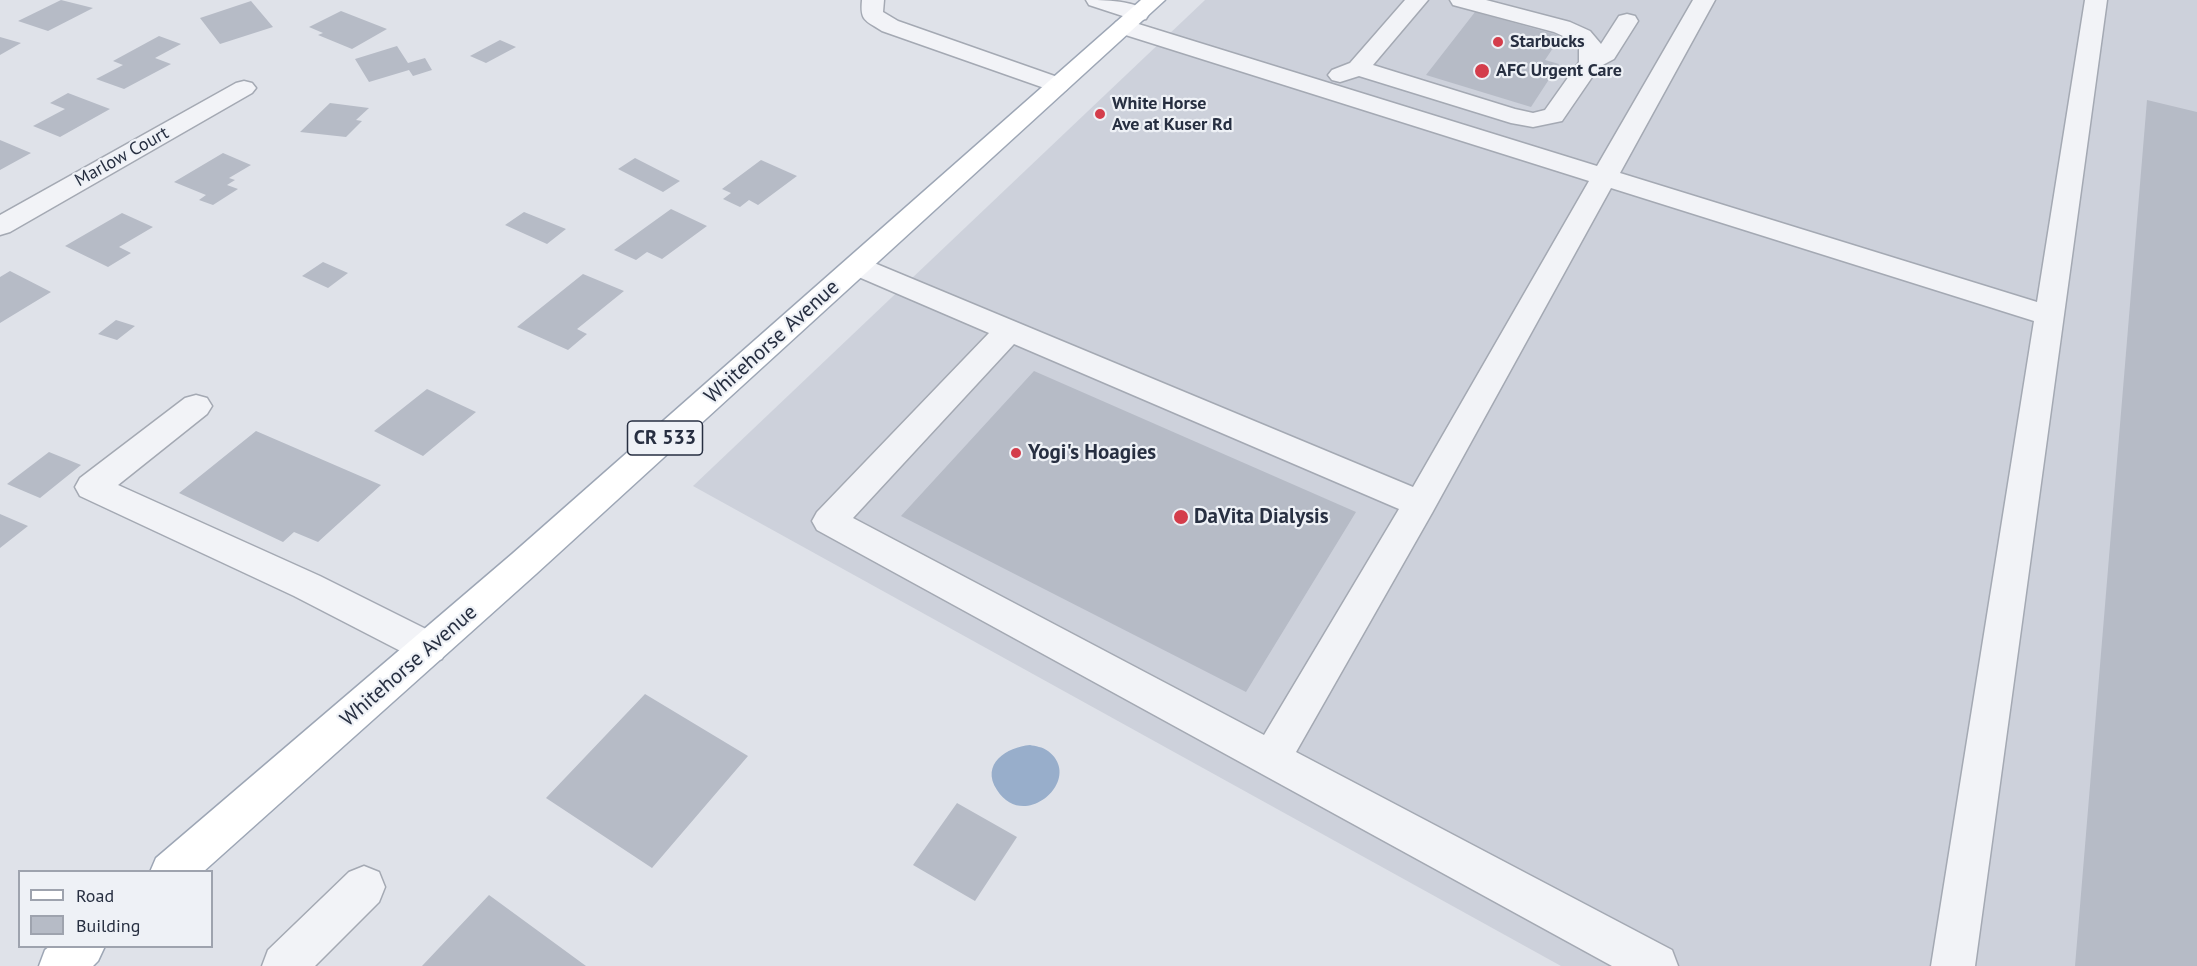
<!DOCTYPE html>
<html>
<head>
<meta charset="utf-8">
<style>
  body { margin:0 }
  #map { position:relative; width:2197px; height:966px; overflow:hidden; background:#dfe2e9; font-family:"PT Sans",sans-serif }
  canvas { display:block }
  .legend { position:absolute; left:18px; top:870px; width:195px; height:78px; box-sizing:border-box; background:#eef1f6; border:2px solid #9ea3ae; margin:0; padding:8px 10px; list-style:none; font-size:18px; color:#272f41 }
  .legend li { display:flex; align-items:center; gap:12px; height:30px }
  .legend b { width:30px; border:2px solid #9ea3ae }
</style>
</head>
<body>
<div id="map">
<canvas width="2197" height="966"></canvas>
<ul class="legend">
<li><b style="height:8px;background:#fff"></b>Road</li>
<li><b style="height:16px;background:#b6bbc6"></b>Building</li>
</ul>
</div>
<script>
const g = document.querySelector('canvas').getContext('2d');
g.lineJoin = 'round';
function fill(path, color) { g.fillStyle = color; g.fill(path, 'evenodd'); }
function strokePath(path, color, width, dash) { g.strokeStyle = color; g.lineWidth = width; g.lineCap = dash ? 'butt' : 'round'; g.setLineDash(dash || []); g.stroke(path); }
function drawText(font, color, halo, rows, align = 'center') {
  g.font = font + ' "PT Sans",sans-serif'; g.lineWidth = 4.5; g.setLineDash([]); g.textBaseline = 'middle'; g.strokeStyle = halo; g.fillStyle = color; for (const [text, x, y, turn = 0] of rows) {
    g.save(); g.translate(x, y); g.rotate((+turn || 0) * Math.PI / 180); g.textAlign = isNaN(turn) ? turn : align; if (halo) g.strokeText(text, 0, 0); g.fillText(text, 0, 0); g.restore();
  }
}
fill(new Path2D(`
  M1205 0H2197V966H1561L693 486Z`), '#cdd1db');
fill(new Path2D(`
  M1030 745C1035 746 1043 747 1048 751 1085 779 1024 833 997 790 980 764 1007 747 1030 745Z`), '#98aecb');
fill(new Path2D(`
  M61 0 93 8 48 31 18 21Z
  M251 1 273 27 220 44 200 18Z
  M341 11 387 29 352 49 318 35 323 33 309 27Z
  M1475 12 1561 36 1545 60 1559 64 1531 107 1426 75Z
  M159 36 181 44 155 58 171 64 124 89 96 79 123 65 113 61Z
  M0 37 21 43 0 55Z
  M500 40 516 47 486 63 470 56Z
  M397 46 408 63 425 58 432 70 413 76 409 70 369 82 355 59Z
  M68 93 110 109 60 137 33 126 65 109 50 103Z
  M2147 100 2197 112V966H2075Z
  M330 103 369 108 356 120 362 121 346 137 300 132Z
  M0 140 31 153 0 170Z
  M223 153 251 165 229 178 235 180 227 185 238 189 213 205 199 200 206 195 174 182Z
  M635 158 680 181 663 192 618 169Z
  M761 160 797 176 758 205 749 200 740 207 723 199 731 193 722 189Z
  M671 209 707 226 662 259 647 252 636 260 614 250Z
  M524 212 566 229 547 244 505 225Z
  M122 213 153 227 119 247 131 253 108 267 65 246Z
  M323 262 348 273 328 288 302 276Z
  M10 271 51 292 0 323V277Z
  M583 274 624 291 577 329 587 334 568 350 517 327Z
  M116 320 135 326 117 340 98 334Z
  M1034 371 1356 512 1246 692 901 516Z
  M427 389 476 412 423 456 374 431Z
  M256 431 381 485 318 542 294 532 283 542 179 493Z
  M49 452 81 465 40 498 7 484Z
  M0 514 28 526 0 548Z
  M645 694 748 756 652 868 546 798Z
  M957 803 1017 837 975 901 913 865Z
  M489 895 586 966H422Z`), '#b6bbc6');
const minor = new Path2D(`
  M862 0H884L883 12 898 21 1066 80 1070 85 1066 90 1058 92 1050 90 882 31C865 20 860 21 862 0Z
  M1086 0C1103 0 1138 0 1149 14L1146 19 1138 21 1089 5Z
  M1405 0H1428L1373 65 1515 109 1533 113 1545 110 1579 62V48L1574 41 1554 32 1453 5 1450 0H1486L1570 22 1590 31 1601 44 1619 16 1627 14 1635 16 1638 21 1614 59 1599 67 1562 121 1533 127 1511 123 1359 76 1340 82 1332 80 1328 75 1332 70 1350 63Z
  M1693 0H1715L1620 173 2037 302 2085 0H2107L1975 966H1931L2034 321 1611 188 1432 513 1296 752 1672 950 1678 966H1612L817 530 812 521 817 512 989 333 847 272 843 266 847 260 857 257 867 260 1413 487 1589 181 1116 32 1113 27 1116 22 1124 20 1132 22 1597 166ZM1014 344 1399 509 1264 735 853 518Z
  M244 81 252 83 256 88 252 93 10 232 0 235V215L236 83Z
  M196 395 207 398 212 406 207 414 118 485 320 576 442 637 447 648 442 659 429 664 416 659 294 596 80 496 75 487 80 478 185 398Z
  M364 866 379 872 385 887 379 902 315 966H262L268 950 349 872Z`);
const major = new Path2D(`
  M1141 0H1165L536 574 203 872H150L156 858 512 554Z
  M50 946H105L98 961 93 966H39L45 950Z`);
strokePath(minor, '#a4a9b3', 3);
strokePath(major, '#9da6b5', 3);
fill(minor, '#f2f3f7');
fill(major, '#fff');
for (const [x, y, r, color] of [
  [1498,42,6,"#d43d4b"],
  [1482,71,8,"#d43d4b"],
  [1100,114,6,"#d43d4b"],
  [1016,453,6,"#d43d4b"],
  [1181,517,8,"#d43d4b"]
]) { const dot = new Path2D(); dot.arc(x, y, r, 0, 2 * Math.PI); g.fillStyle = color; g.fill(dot); strokePath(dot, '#eef1f6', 2); }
drawText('bold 18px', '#272f41', '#eef1f6', [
  ["Starbucks",1510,42],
  ["AFC Urgent Care",1496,71],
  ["White Horse",1112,104],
  ["Ave at Kuser Rd",1112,125]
], 'left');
drawText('18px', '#272f41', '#eef1f6', [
  ["Marlow Court",122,157,-29]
]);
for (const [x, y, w] of [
  [665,438,75]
]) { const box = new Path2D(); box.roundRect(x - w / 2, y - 17, w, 34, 4.5); g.fillStyle = '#eef1f6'; g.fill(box); strokePath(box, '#272f41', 1.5); }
drawText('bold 20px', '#272f41', null, [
  ["CR 533",665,438]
]);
drawText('21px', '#272f41', '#eef1f6', [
  ["Whitehorse Avenue",772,342,-42],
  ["Whitehorse Avenue",409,666,-41]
]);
drawText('bold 21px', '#272f41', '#eef1f6', [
  ["Yogi's Hoagies",1028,453],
  ["DaVita Dialysis",1194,517]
], 'left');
</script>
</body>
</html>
